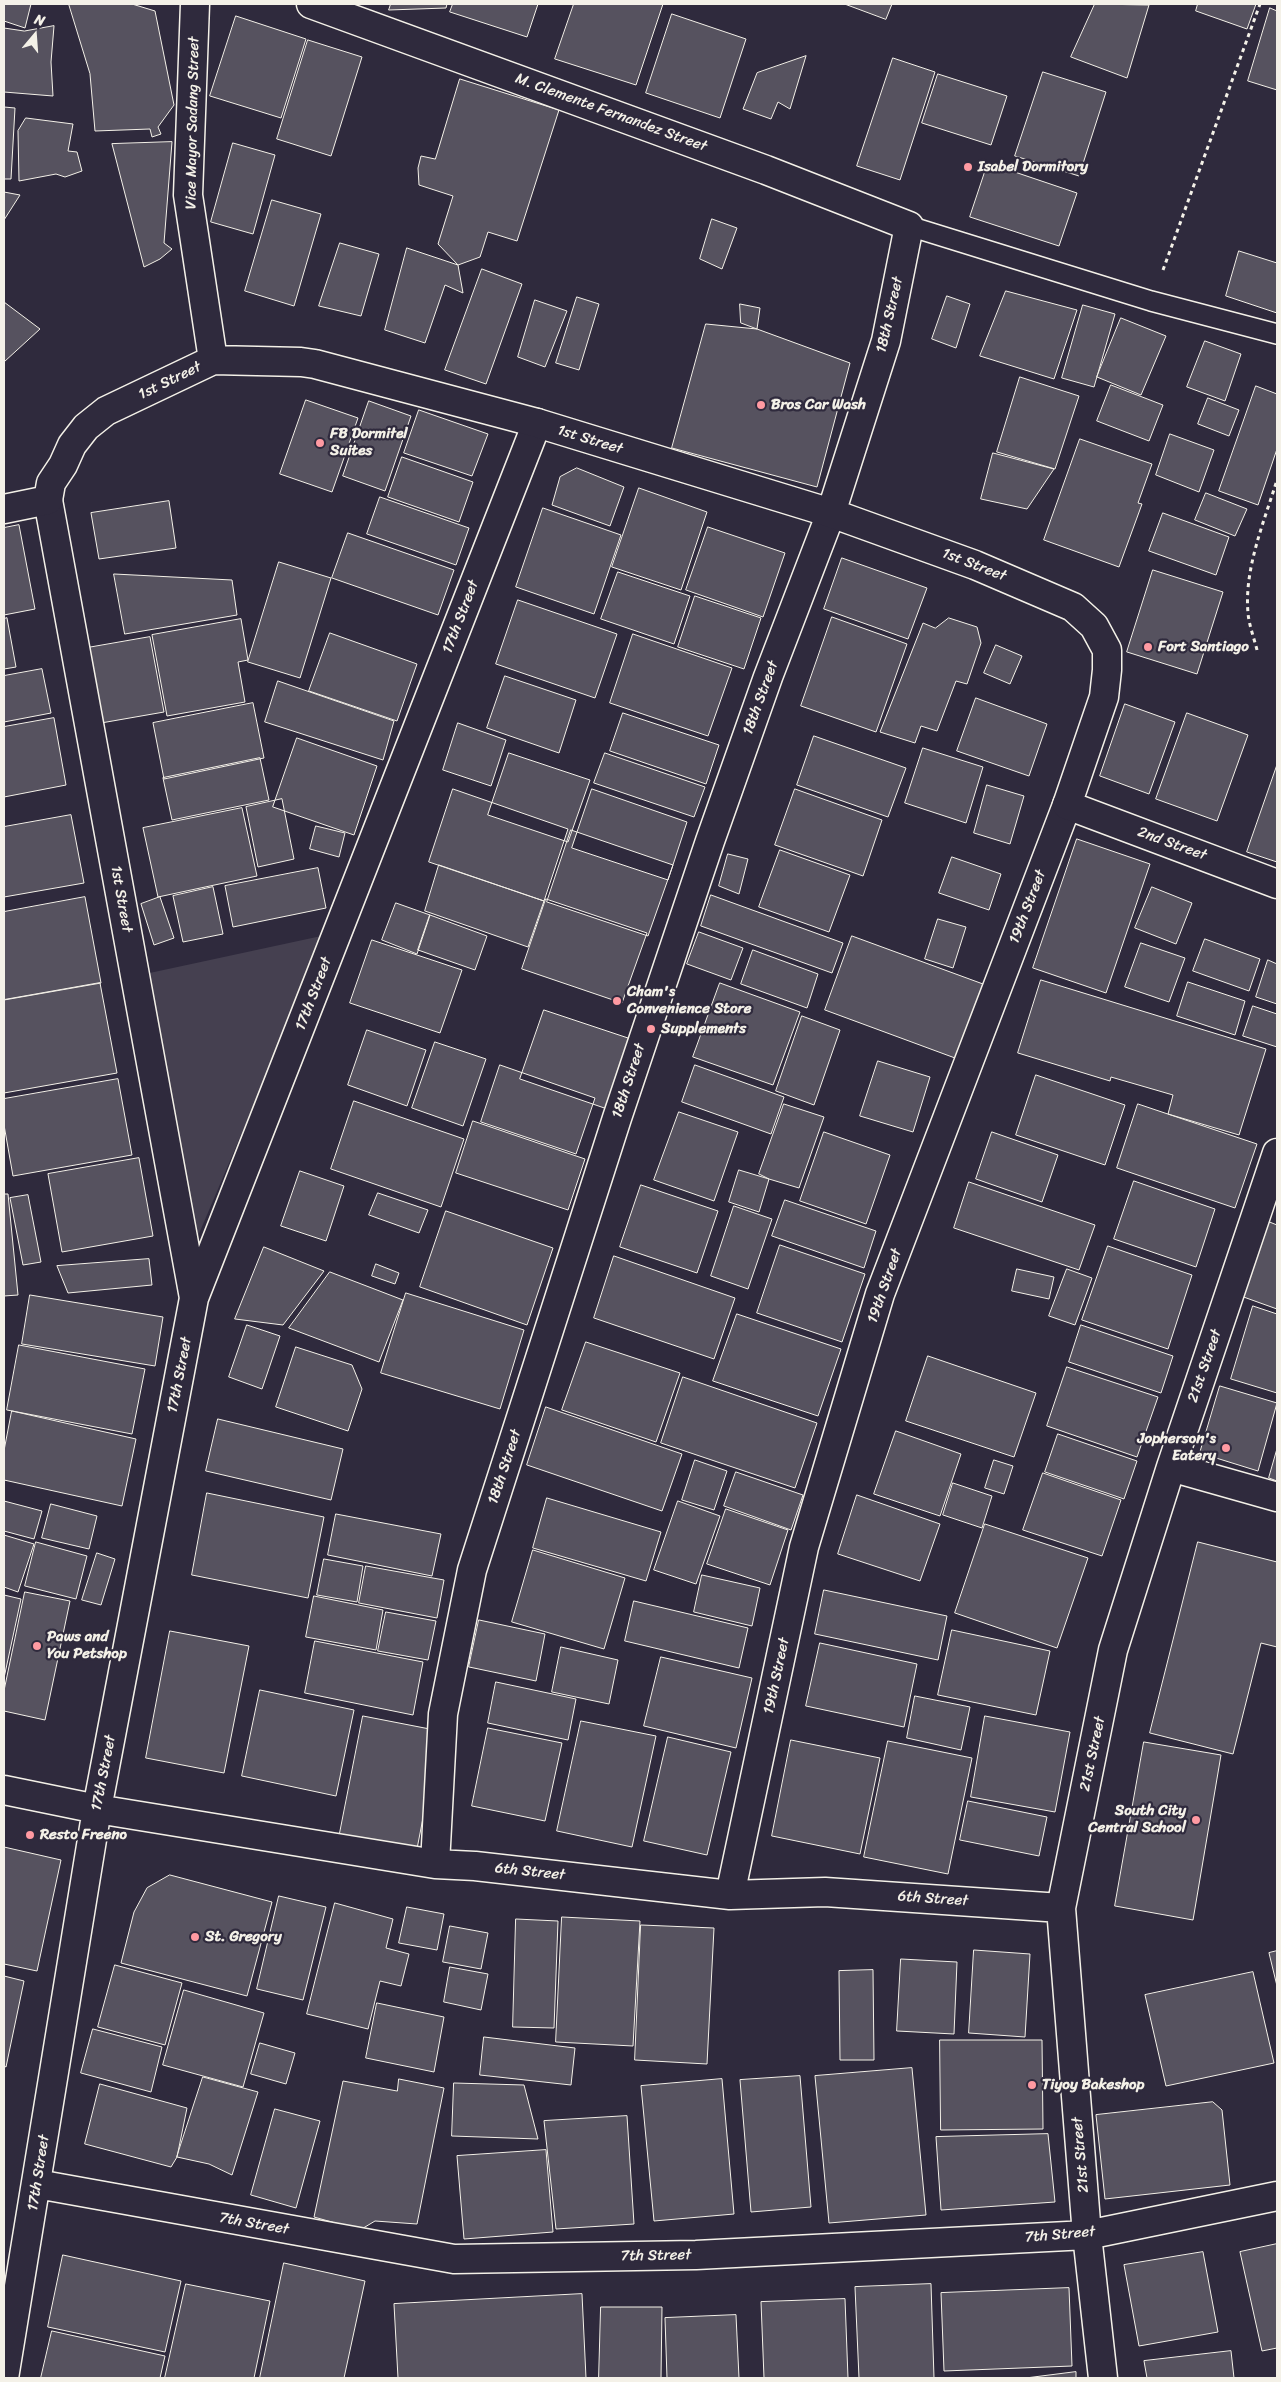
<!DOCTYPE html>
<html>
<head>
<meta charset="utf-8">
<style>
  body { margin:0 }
  #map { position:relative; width:1281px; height:2382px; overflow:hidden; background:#2f2a3d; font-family:Sriracha,sans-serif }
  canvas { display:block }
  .frame { position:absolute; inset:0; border:5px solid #f4f1e8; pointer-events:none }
  .north { position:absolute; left:10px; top:10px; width:50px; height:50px; -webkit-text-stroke:4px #2f2a3d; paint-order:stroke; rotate:18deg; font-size:14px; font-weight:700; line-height:20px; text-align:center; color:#f4f1e8 }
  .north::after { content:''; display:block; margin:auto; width:18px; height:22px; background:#f4f1e8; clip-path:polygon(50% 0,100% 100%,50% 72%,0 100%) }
</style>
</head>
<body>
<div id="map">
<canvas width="1281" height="2382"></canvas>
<div class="frame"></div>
<div class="north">N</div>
</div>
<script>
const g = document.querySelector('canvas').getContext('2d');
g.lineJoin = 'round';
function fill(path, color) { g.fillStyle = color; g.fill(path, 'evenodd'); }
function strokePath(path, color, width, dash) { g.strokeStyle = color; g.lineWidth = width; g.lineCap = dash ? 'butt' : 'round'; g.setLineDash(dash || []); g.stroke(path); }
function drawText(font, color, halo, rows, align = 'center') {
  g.font = font + ' Sriracha,sans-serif'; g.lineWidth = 4.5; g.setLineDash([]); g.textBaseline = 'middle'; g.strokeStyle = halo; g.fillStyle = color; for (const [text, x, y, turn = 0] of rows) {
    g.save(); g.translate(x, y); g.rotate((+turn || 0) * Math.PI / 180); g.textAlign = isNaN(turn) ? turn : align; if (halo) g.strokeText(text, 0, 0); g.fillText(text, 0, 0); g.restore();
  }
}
fill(new Path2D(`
  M326 935 198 1236 145 974Z`), '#454050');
const building = new Path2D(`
  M4 4H31L25 28 4 21Z
  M69 4H132L155 11 174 105 158 127 161 134 152 137 150 129 95 131 90 74Z
  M391 4H447L446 8 389 10Z
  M453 4H538L527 37 450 12Z
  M574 4H663L636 85 555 59Z
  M845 4H892L886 19Z
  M1095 4 1149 5 1127 78 1071 57Z
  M1198 4H1256L1247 29 1196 11Z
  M1270 8 1277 11V90L1248 81Z
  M672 14 746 39 720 118 646 93Z
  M236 16 306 39 281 118 210 96Z
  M54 26 51 62 53 96 4 92V28L24 31Z
  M308 40 362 57 331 156 277 139Z
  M806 56 790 109 778 102 771 119 743 109 757 73Z
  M893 58 935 72 900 180 857 166Z
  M1043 72 1106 92 1079 176 1015 156Z
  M938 74 1007 96 991 145 922 123Z
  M460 79 559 110 517 241 488 232 480 257 458 265 438 244 453 196 419 185 418 168 421 156 435 159Z
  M4 107 15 108 11 179H4Z
  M26 118 73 124 68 151 77 152 82 171 65 177 56 174 19 181 18 131Z
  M172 142 164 243 172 249 160 259 144 267 112 144Z
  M233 143 275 155 253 234 211 222Z
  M988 163 1077 193 1059 246 970 217Z
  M4 192 20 195 4 220Z
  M272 200 321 214 294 306 245 291Z
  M712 219 737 228 722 269 700 259Z
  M340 243 379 254 361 316 319 306Z
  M407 248 458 265 463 293 445 285 425 343 385 330Z
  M1239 251 1277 263V313L1226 296Z
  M482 269 522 284 486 384 445 370Z
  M1006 291 1077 310 1054 379 980 356Z
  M947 296 970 304 956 348 932 339Z
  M577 297 599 304 579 370 556 363Z
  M535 300 567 311 545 367 518 357Z
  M4 302 40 329 4 362Z
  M740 304 760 308 757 329 741 323Z
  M1083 305 1115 314 1094 387 1062 378Z
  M1121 318 1166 336 1141 395 1097 377Z
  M706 324 757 329 850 363 817 487 672 448Z
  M1205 341 1241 354 1225 401 1187 387Z
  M1020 377 1079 396 1055 469 997 452Z
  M1111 385 1163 405 1149 441 1097 421Z
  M1256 386 1277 394V449L1258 505 1219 491Z
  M1208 398 1239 410 1229 436 1198 424Z
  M306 400 358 418 332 492 280 474Z
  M369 401 411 416 385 491 343 476Z
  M419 410 488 434 472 476 404 453Z
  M1170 434 1214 450 1199 492 1156 475Z
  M1080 439 1152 464 1138 503 1142 504 1119 567 1044 540Z
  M993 453 1054 469 1027 509 981 499Z
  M402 457 473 482 459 522 388 497Z
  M577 468 624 487 610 526 552 505 560 477Z
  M639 488 707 512 681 590 612 567Z
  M1206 493 1247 509 1235 536 1195 520Z
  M380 497 469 528 456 565 367 534Z
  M169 501 176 548 99 559 91 513Z
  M543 508 621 535 594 614 516 587Z
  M1163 513 1229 537 1216 575 1149 551Z
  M19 525 35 609 4 615V528Z
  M708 527 785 553 763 617 686 590Z
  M348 533 454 570 438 615 332 578Z
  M842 558 927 588 908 639 824 609Z
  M279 562 331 578 300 678 248 662Z
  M1153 570 1223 592 1197 674 1127 652Z
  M618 572 690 596 674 644 601 619Z
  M114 574 232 580 237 615 125 634Z
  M695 596 761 618 744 669 678 647Z
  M518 600 617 634 595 698 496 664Z
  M832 617 907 644 876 732 801 706Z
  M7 618 16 667 4 669V619Z
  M949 618 977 627 981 643 967 684 956 681 937 731 921 726 915 743 880 732 923 623 935 628Z
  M241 619 248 660 238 662 245 702 167 716 152 635Z
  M330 633 417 664 397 721 309 691Z
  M633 634 732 668 708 736 610 703Z
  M150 637 164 712 101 723 87 648Z
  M996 645 1022 656 1010 684 984 673Z
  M42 669 51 713 4 722V676Z
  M505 676 576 700 559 753 487 728Z
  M278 681 394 721 383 760 265 722Z
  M976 698 1047 724 1029 776 957 751Z
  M253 703 264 758 164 779 153 723Z
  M1125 704 1175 722 1149 794 1100 776Z
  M623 713 719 745 706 784 610 751Z
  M1187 713 1248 735 1217 821 1156 799Z
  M54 718 66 785 4 797V727Z
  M458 723 506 740 491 786 443 770Z
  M814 736 906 768 888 817 797 785Z
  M297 738 377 766 354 835 273 807Z
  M923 748 983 767 966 823 905 803Z
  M509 753 590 780 568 842 488 815Z
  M605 753 705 787 694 817 594 783Z
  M260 758 269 800 172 820 163 778Z
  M1277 765V862L1247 852Z
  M987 785 1024 796 1010 844 974 833Z
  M453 789 568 829 544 901 429 862Z
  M592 789 687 822 668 880 572 848Z
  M795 789 882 820 863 876 775 845Z
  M282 799 294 859 258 867 246 807Z
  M242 808 257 876 158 897 143 828Z
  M71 815 84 883 4 897V827Z
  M316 826 345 833 339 857 310 849Z
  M571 830 673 865 648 936 547 902Z
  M1077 839 1150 864 1106 993 1033 968Z
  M780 850 850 875 829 932 759 907Z
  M728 854 748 859 739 894 719 886Z
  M952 857 1001 874 989 910 939 893Z
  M439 865 544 901 528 947 425 911Z
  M318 868 326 908 233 927 225 886Z
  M213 887 223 934 183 942 173 896Z
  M1152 887 1192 903 1176 944 1135 928Z
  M711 895 843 943 832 973 701 926Z
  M85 897 101 983 4 1000V912Z
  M160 897 174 938 154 945 141 904Z
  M546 899 647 933 622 1003 522 969Z
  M396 903 430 915 417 954 382 940Z
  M430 915 487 936 475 970 418 950Z
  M938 919 966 927 953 968 925 959Z
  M699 932 743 948 731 980 687 964Z
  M852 936 983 984 955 1058 825 1010Z
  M1205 939 1260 959 1249 991 1193 971Z
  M372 940 462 970 440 1033 350 1003Z
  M1141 943 1185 958 1169 1002 1125 987Z
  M753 950 818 974 807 1008 741 984Z
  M1268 960 1277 964V1004L1256 997Z
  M1041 980 1266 1049 1239 1135 1168 1114 1173 1095 1111 1077 1110 1081 1018 1053Z
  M1188 982 1245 1001 1235 1035 1177 1016Z
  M100 983 117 1073 4 1093V1000Z
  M720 983 800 1012 773 1085 693 1057Z
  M1253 1006 1277 1014V1047L1243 1036Z
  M544 1010 640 1042 616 1112 520 1079Z
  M802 1016 840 1030 814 1105 776 1091Z
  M367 1030 426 1050 407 1106 348 1085Z
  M435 1042 486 1059 463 1126 412 1108Z
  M878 1061 930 1077 913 1132 860 1116Z
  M500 1065 595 1098 576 1154 481 1122Z
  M695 1065 784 1097 771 1134 682 1102Z
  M1036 1075 1125 1105 1105 1165 1016 1135Z
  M118 1079 132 1155 13 1176 4 1125V1099Z
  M354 1101 464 1139 441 1207 331 1169Z
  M784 1104 824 1117 799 1188 769 1179 759 1174Z
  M1138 1104 1257 1144 1235 1208 1117 1168Z
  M679 1112 738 1132 714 1201 654 1180Z
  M473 1121 585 1159 568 1210 456 1173Z
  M824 1132 890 1155 866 1224 800 1201Z
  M992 1132 1058 1155 1042 1202 976 1179Z
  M139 1158 153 1236 62 1252 48 1174Z
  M739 1170 769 1179 759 1212 729 1202Z
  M300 1171 344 1186 326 1241 281 1226Z
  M1134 1181 1215 1209 1196 1267 1114 1239Z
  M969 1182 1095 1225 1079 1270 954 1228Z
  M641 1185 718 1211 697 1273 620 1247Z
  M378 1193 428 1210 419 1233 369 1215Z
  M4 1194H8L18 1295 4 1296Z
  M28 1195 41 1262 23 1265 10 1198Z
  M785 1200 876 1231 864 1268 772 1236Z
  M734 1206 772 1219 748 1289 711 1276Z
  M446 1211 553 1248 527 1325 420 1287Z
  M1262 1219 1277 1225V1309L1238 1295Z
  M780 1245 865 1274 842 1342 757 1313Z
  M1108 1246 1192 1275 1168 1349 1082 1320Z
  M264 1247 324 1271 283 1325 235 1319Z
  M614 1256 735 1298 714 1359 594 1318Z
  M149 1259 152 1285 68 1293 57 1266Z
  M376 1264 399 1273 395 1284 372 1276Z
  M1017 1269 1054 1277 1049 1299 1012 1291Z
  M1067 1269 1092 1278 1075 1325 1049 1316Z
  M330 1272 403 1300 379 1362 289 1328Z
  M406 1293 524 1330 500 1409 381 1373Z
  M30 1295 163 1317 155 1366 22 1344Z
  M1253 1306 1277 1314V1393L1231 1379Z
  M737 1314 841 1349 818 1416 713 1381Z
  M247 1325 280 1336 262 1389 229 1377Z
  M1081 1325 1173 1356 1161 1393 1069 1362Z
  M586 1342 680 1373 656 1442 562 1410Z
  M19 1345 145 1369 132 1434 7 1410Z
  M296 1347 352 1365 362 1389 348 1431 276 1407Z
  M928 1356 1036 1393 1014 1457 906 1421Z
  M1067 1367 1158 1397 1137 1457 1047 1426Z
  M683 1377 817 1423 795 1488 661 1443Z
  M1220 1386 1277 1403 1258 1471 1200 1453Z
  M546 1407 682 1454 662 1511 527 1465Z
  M12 1411 136 1439 122 1506 4 1480V1451Z
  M218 1419 343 1449 331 1500 206 1471Z
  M896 1431 961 1454 940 1516 874 1494Z
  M1058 1434 1137 1461 1124 1499 1045 1472Z
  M1277 1449V1481L1269 1478Z
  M695 1460 727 1471 714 1510 682 1500Z
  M994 1460 1013 1466 1004 1494 985 1488Z
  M736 1472 803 1495 791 1530 724 1506Z
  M1043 1473 1121 1500 1102 1556 1023 1530Z
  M953 1483 992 1496 982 1528 943 1515Z
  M207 1493 324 1517 308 1598 192 1575Z
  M857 1495 940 1524 920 1581 838 1554Z
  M547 1498 661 1532 646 1581 533 1548Z
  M4 1501 42 1511 34 1539 4 1531Z
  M678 1501 720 1516 696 1584 654 1570Z
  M51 1504 97 1516 89 1549 42 1538Z
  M726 1509 788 1530 770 1585 707 1564Z
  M336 1514 441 1534 432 1576 328 1555Z
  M985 1524 1088 1558 1057 1648 955 1613Z
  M4 1535 34 1544 18 1592 4 1587Z
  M36 1542 87 1556 76 1599 25 1586Z
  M1198 1542 1277 1562V1647L1261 1643 1233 1754 1150 1733Z
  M533 1550 625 1578 604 1649 512 1622Z
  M97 1553 115 1559 101 1605 82 1600Z
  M324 1559 363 1566 357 1602 317 1595Z
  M366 1566 444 1580 437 1618 359 1603Z
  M702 1575 760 1588 752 1626 694 1612Z
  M824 1590 947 1616 938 1660 815 1634Z
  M25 1592 70 1601 45 1720 4 1711V1691Z
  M4 1595 21 1599 4 1678Z
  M314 1596 383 1610 376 1650 306 1637Z
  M634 1601 748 1628 739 1668 625 1641Z
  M386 1612 436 1621 428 1660 378 1651Z
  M479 1620 545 1634 536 1681 469 1667Z
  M952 1630 1050 1651 1036 1715 938 1695Z
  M170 1631 249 1646 224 1773 146 1758Z
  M315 1641 423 1662 413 1715 305 1693Z
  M820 1643 917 1664 904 1727 806 1706Z
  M561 1647 618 1660 609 1704 552 1692Z
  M661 1657 752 1678 736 1748 644 1726Z
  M496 1682 576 1699 568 1740 488 1723Z
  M260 1690 354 1710 336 1796 242 1776Z
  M915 1696 970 1707 961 1750 907 1738Z
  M363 1716 440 1731 415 1859 338 1843Z
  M985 1716 1070 1732 1055 1812 971 1797Z
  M581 1721 656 1736 632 1847 557 1831Z
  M488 1728 562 1743 545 1821 472 1806Z
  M668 1737 731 1752 707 1855 644 1841Z
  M791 1740 880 1758 860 1854 772 1836Z
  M888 1741 972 1758 948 1874 864 1857Z
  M1144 1742 1221 1755 1193 1920 1115 1906Z
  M968 1801 1047 1817 1039 1856 960 1840Z
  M4 1847 61 1860 37 1971 4 1964Z
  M170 1875 272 1902 247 1996 121 1963 134 1912 147 1888Z
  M279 1896 326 1907 303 2000 257 1989Z
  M335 1903 393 1919 386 1948 409 1954 401 1986 380 1981 368 2029 307 2014Z
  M407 1907 444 1914 437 1950 399 1943Z
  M562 1917 640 1921 633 2046 556 2042Z
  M516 1919 558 1921 554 2028 513 2027Z
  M641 1925 714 1928 707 2064 635 2060Z
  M450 1926 488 1933 481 1969 443 1962Z
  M974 1950 1030 1954 1025 2037 969 2033Z
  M1277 1951V1986L1269 1953Z
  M901 1959 957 1962 954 2034 897 2031Z
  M115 1965 182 1983 165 2045 98 2027Z
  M450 1967 488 1974 481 2010 444 2002Z
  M873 1970 874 2060H840L839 1971Z
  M1253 1972 1274 2063 1166 2086 1145 1995Z
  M4 1976 24 1981 6 2067 4 2066Z
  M184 1990 264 2013 243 2087 163 2065Z
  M377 2003 444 2017 434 2072 366 2058Z
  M93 2029 162 2047 151 2092 81 2073Z
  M484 2037 575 2048 571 2085 480 2075Z
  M940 2040H1042L1043 2129 941 2130Z
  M260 2043 295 2053 286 2084 251 2074Z
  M912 2068 926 2215 829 2223 815 2076Z
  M800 2076 811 2207 751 2212 740 2080Z
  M203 2077 258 2092 232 2175 209 2164 177 2157Z
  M399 2079 444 2088 417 2224 375 2221 360 2230 314 2217 343 2081 397 2091Z
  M722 2079 734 2214 654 2221 641 2086Z
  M454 2083 524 2085 538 2139 452 2136Z
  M100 2084 187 2108 177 2157 171 2167 85 2144Z
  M1213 2102 1222 2110 1230 2185 1105 2199 1096 2115Z
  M275 2109 320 2121 296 2208 251 2195Z
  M627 2116 634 2224 556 2229 544 2121Z
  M1048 2134 1055 2202 941 2210 936 2137Z
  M546 2150 553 2232 464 2239 457 2156Z
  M1277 2244V2348L1262 2351 1240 2252Z
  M1203 2252 1218 2332 1139 2346 1124 2265Z
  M63 2255 181 2281 165 2352 48 2327Z
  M284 2263 365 2281 344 2378H260Z
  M186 2284 270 2301 254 2378H165Z
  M931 2284 934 2378H859L855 2287Z
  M1069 2288 1072 2366 944 2371 941 2293Z
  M582 2294 586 2378H398L394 2304Z
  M845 2299 848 2378H764L761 2302Z
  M601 2307H662L661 2378H599Z
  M736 2315 739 2378H667L665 2318Z
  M52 2331 165 2356 160 2378H41Z
  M1231 2351 1234 2378H1147L1144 2361Z
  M1076 2372V2378H1026Z`);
fill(building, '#56525f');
strokePath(building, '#f4f1e8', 1);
const lane = new Path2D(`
  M909 226 1151 301 1277 334`);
const street = new Path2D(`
  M48 500 194 1298
  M1171 1467 1277 1497
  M4 1790 97 1809 435 1864 475 1866 730 1895 825 1892 1061 1908
  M435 1864 443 1714 472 1570 617 1118 710 841 768 677 831 513
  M730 1895 804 1547 880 1294 1067 805
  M37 2184 454 2259 696 2255 1087 2235 1277 2196
  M4 2378 97 1809 194 1298 537 423
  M1103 2378 1087 2235 1061 1908 1113 1650 1171 1467 1277 1153`);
const secondary = new Path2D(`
  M195 4 188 195 213 360
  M311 4 766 170 909 226 886 341 831 513
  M4 509 48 500 51 483 63 465 72 445 86 427 106 411 213 360 301 362 315 364 537 423 831 513 975 565 1073 607 1094 626 1107 650V670L1104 697 1067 805 1277 884`);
strokePath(lane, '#f4f1e8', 22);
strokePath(street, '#f4f1e8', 31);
strokePath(secondary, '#f4f1e8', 31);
strokePath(new Path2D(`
  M1163 270 1260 4
  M1257 650C1254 638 1249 625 1248 613 1244 569 1264 522 1277 480`), '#f4f1e8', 3, [4, 4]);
strokePath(lane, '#2f2a3d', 19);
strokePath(street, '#2f2a3d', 28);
strokePath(secondary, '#2f2a3d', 28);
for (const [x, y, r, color] of [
  [968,167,5,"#ff9aa2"],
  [761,405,5,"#ff9aa2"],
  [320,443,5,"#ff9aa2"],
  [1148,647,5,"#ff9aa2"],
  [617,1001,5,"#ff9aa2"],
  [651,1029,5,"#ff9aa2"],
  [1226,1448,5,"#ff9aa2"],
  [37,1646,5,"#ff9aa2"],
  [1196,1820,5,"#ff9aa2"],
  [30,1835,5,"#ff9aa2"],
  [195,1937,5,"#ff9aa2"],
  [1032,2085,5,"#ff9aa2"]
]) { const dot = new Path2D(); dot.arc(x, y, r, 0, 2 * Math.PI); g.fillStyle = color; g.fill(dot); strokePath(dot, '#2f2a3d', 2); }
drawText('15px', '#f4f1e8', '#2f2a3d', [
  ["M. Clemente Fernandez Street",611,113,20],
  ["Vice Mayor Sadang Street",193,123,-89],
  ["18th Street",890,315,-77],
  ["1st Street",170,381,-26],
  ["1st Street",590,440,17],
  ["1st Street",974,565,21],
  ["17th Street",461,617,-69],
  ["18th Street",761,698,-70],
  ["2nd Street",1172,844,20],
  ["1st Street",121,899,80],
  ["19th Street",1028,907,-69],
  ["17th Street",314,994,-69],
  ["18th Street",629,1081,-72],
  ["19th Street",885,1286,-71],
  ["21st Street",1205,1366,-71],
  ["17th Street",180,1375,-79],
  ["18th Street",505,1467,-72],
  ["19th Street",777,1676,-78],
  ["21st Street",1093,1754,-78],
  ["17th Street",104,1773,-79],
  ["6th Street",530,1872,6],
  ["6th Street",933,1899,4],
  ["21st Street",1081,2155,-95],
  ["17th Street",39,2173,-81],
  ["7th Street",254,2224,10],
  ["7th Street",1060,2235,-5],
  ["7th Street",656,2256,-1]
]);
drawText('bold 15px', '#f4f1e8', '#2f2a3d', [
  ["Isabel Dormitory",978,167],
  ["Bros Car Wash",771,405],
  ["FB Dormitel",330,434],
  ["Suites",330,451],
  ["Fort Santiago",1158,647],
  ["Cham's",627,992],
  ["Convenience Store",627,1009],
  ["Supplements",661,1029],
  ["Jopherson's",1216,1439,"right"],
  ["Eatery",1216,1456,"right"],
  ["Paws and",47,1637],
  ["You Petshop",47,1654],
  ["South City",1186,1811,"right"],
  ["Central School",1186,1828,"right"],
  ["Resto Freeno",40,1835],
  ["St. Gregory",205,1937],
  ["Tiyoy Bakeshop",1042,2085]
], 'left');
</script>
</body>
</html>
